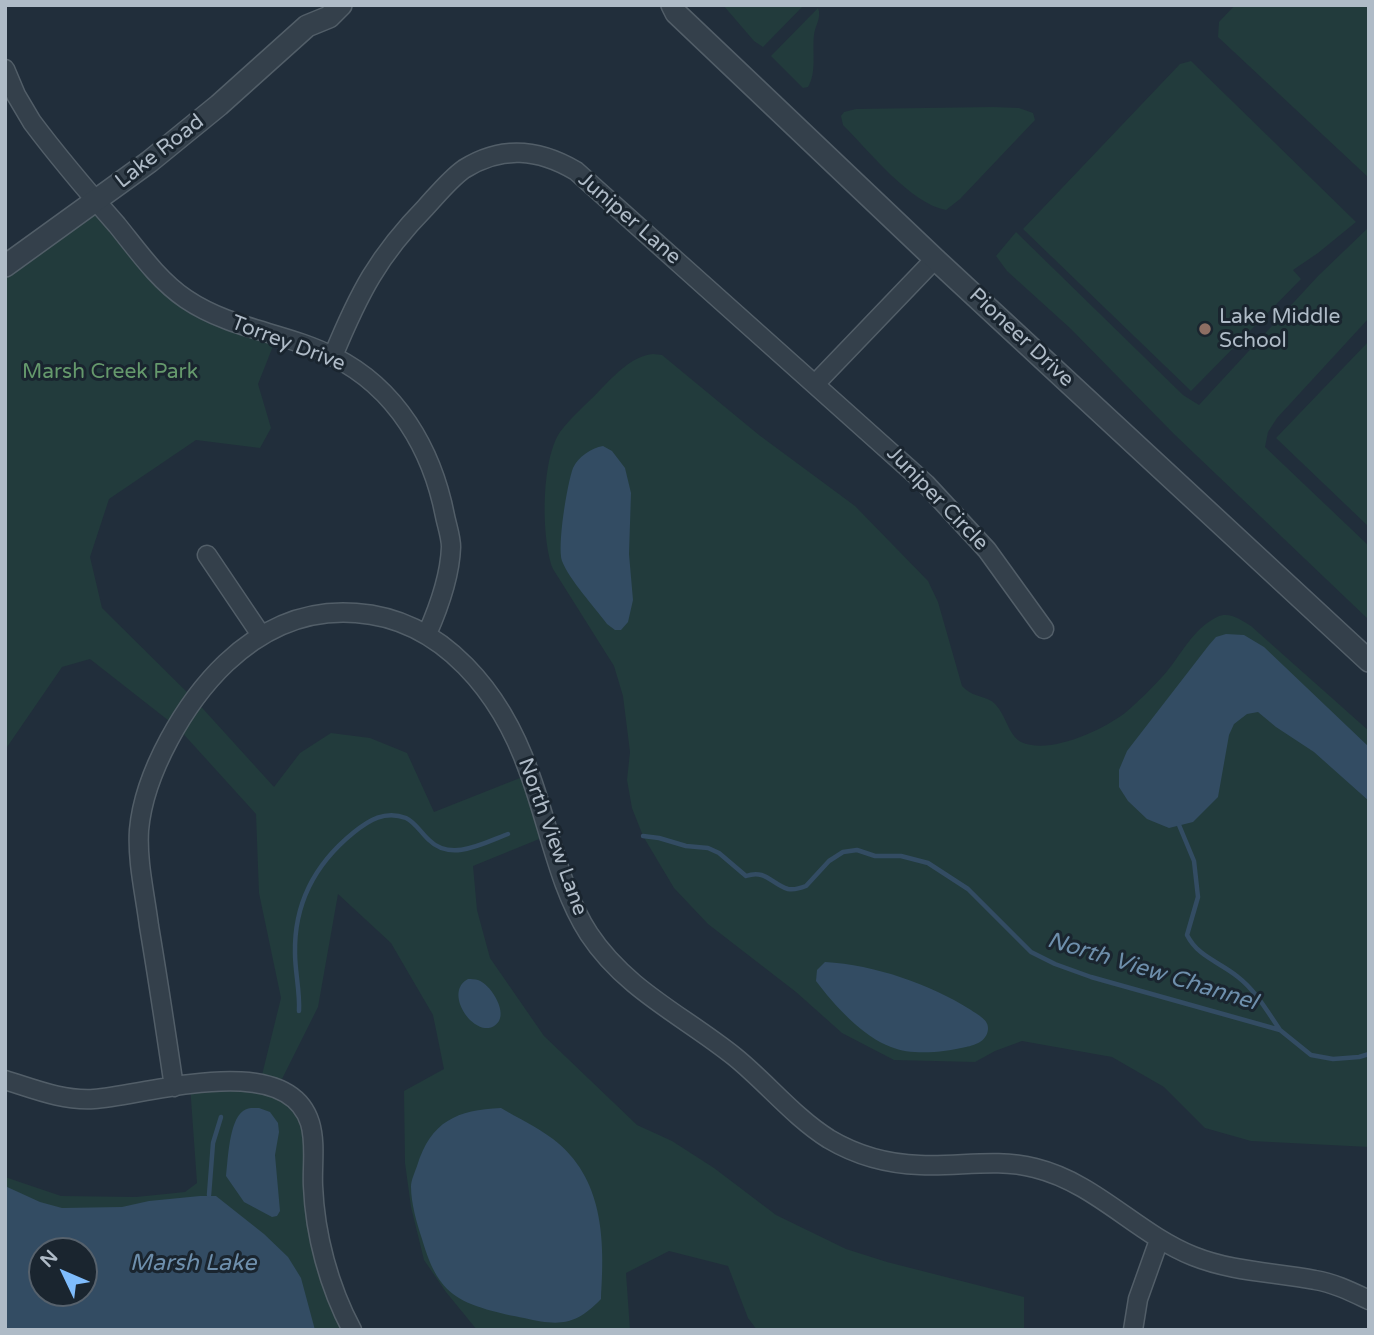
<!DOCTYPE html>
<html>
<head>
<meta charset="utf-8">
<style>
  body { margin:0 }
  #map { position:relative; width:1374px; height:1335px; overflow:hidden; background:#212e3b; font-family:"Varela Round",sans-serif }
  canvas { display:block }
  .frame { position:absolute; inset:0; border:7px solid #afbbc7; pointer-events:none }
  .north { position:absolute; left:28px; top:1237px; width:70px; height:70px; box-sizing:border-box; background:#1a252f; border:2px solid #56616c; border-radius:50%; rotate:314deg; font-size:19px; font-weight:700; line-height:28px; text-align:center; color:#afbbc7 }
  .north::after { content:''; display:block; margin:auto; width:24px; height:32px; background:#7fbcfc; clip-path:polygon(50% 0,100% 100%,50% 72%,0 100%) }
</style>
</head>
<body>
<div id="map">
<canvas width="1374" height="1335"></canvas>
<div class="frame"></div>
<div class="north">N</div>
</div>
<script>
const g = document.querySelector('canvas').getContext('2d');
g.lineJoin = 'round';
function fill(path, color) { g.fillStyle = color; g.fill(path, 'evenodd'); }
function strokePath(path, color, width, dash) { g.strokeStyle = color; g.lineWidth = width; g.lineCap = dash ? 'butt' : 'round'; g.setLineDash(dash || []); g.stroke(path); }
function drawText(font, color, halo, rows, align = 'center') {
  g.font = font + ' "Varela Round",sans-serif'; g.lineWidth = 6; g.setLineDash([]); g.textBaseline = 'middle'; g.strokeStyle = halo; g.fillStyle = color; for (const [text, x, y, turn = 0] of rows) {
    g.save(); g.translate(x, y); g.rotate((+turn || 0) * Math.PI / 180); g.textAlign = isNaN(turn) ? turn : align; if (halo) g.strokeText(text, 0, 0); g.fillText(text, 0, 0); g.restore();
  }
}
fill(new Path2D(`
  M723 5H804L763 47 754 41Z
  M1235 5H1369V178L1218 37 1219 22Z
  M818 8C822 18 815 25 814 35 812 52 817 72 808 87L803 88 771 56Z
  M1191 61 1356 222 1318 253 1293 270 1301 279 1191 391 1023 229 1180 64Z
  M993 107 1019 108 1033 113 1035 120 960 199 946 210C911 204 868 150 843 125L841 116 844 112 856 109Z
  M96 201 184 298 277 336 258 384 271 428 260 448 196 440 109 499 90 557 102 608 195 700 274 787 300 753 331 733 370 738 407 753 434 812 530 774 549 835 473 866 477 910 490 958 544 1036 637 1125 672 1141 714 1168 776 1215 846 1249 887 1262 1024 1297V1330H757L748 1318 728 1266 669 1251 626 1273 630 1330H477L446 1292 424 1260 411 1207 405 1163 404 1091 444 1069 433 1015 391 943 338 894 318 1007 278 1087 305 1111 313 1187 352 1330H5V1177L61 1196 136 1197 185 1192 197 1183 190 1085 260 1083 281 998 259 893 256 814 178 728 90 659 62 667 5 750V266ZM42 1251H84V1293H42Z
  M1369 227V318L1277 418 1268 432 1265 447 1369 546V620L1174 434 1071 329 1007 271 996 256 1016 232 1183 395 1199 405 1318 276Z
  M1369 341V527L1276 438Z
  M653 354 662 355 759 435 855 506 928 581 938 602 962 686C973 698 985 695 994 703 1006 714 1008 735 1021 742 1049 755 1101 731 1125 713 1138 702 1152 688 1163 676 1181 656 1192 629 1217 617 1229 611 1241 620 1251 626L1369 731V1147L1251 1141 1205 1128 1164 1087 1112 1057 1022 1041 995 1051 975 1062 894 1060 842 1033 796 992 708 924 674 888 643 836 632 808 627 780 630 752 623 696 614 666 553 569C541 538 541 460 560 432 571 417 588 403 601 389 616 374 632 356 653 354Z`), '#223b3c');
fill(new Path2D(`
  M603 446 612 451 625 468 631 493 629 554 633 600 628 622 621 630H615L607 624C594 606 570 581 562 561 557 546 567 484 573 468 578 457 591 448 603 446Z
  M1226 634 1244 635 1264 647 1369 747V801L1314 752 1276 727 1258 712 1247 714 1234 724 1229 735 1218 797 1193 822 1169 828 1147 819 1128 801 1119 787V770L1127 751 1209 645 1216 637Z
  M825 962C875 965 930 984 971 1010 978 1015 989 1020 988 1029 987 1041 976 1045 966 1047 944 1052 913 1056 891 1047 863 1037 834 1005 816 981L817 970Z
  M468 979C471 979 475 979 478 980 490 984 506 1009 499 1021 481 1047 440 994 468 979Z
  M259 1108 270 1112 278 1123 279 1132 275 1155 280 1211 277 1216 272 1217 244 1202 226 1176C228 1160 229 1121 243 1111 248 1107 254 1108 259 1108Z
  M501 1108C518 1118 537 1127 553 1139 604 1178 605 1240 601 1299 575 1326 559 1326 524 1318 503 1314 469 1307 453 1294 435 1280 428 1259 422 1239 417 1224 411 1203 411 1187 411 1180 415 1172 417 1166 431 1121 457 1110 501 1108Z
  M5 1186 40 1202 62 1208 122 1207 149 1201 200 1196H216L264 1234 288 1257 301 1278 315 1330H5ZM84 1251V1293H42V1251Z`), '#334c63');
strokePath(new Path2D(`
  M1179 825 1194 861 1198 897 1187 935C1198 957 1220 962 1238 977 1256 991 1267 1011 1280 1030
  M643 836 659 838 686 846 708 848 719 853 746 876C766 869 771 884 788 889 794 890 801 888 806 886L829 861 843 852 857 850 875 856H901L928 863 968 889 1031 952 1055 964 1091 977 1280 1030 1311 1055 1333 1059 1359 1057 1369 1054
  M299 1011C300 991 295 972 295 953 294 903 315 864 353 833 369 820 385 810 406 818 415 822 422 834 429 840 451 862 484 843 508 834
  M209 1195 213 1143 221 1117`), '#334c63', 4.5);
const minor = new Path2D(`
  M5 69 16 95 32 122C59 158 88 192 117 225 138 251 158 280 186 299 232 330 285 332 334 357 396 388 432 449 445 516 447 526 451 537 451 547 450 577 439 607 427 634
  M333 356C359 293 378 256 426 207 438 194 450 179 464 169 502 145 539 149 576 171L926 484 987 550 1044 629
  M816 383 935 259
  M207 555 261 635
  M5 1080C34 1089 63 1101 94 1099 148 1095 287 1049 310 1123 316 1143 312 1166 313 1186 315 1235 329 1287 352 1330
  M174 1087C166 1033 158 979 149 926 145 894 137 862 139 830 144 773 185 702 226 663 263 628 305 609 356 613 444 619 502 695 529 772 549 825 558 886 589 934 626 990 684 1016 735 1057 767 1083 794 1117 829 1139 856 1155 888 1164 920 1165 959 1167 996 1158 1035 1168 1096 1183 1136 1233 1193 1256 1233 1272 1273 1272 1315 1280 1334 1283 1352 1292 1369 1300
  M1133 1330 1138 1299 1159 1240`);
const tertiary = new Path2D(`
  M672 5 676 13 935 259 1369 661
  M5 266 149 162 219 105 307 26 329 17 341 5`);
strokePath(minor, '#525e68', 21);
strokePath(tertiary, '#525e68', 24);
strokePath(minor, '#34404b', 18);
strokePath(tertiary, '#34404b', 21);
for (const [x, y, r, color] of [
  [1205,329,7,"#8d6e63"]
]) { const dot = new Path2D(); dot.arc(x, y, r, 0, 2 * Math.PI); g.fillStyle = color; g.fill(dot); strokePath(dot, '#1a252f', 2.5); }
drawText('21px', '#afbbc7', '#1a252f', [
  ["Lake Road",160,152,-38],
  ["Juniper Lane",629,219,41],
  ["Pioneer Drive",1021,338,43],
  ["Torrey Drive",288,344,21],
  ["Juniper Circle",937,499,46],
  ["North View Lane",552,837,70]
]);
drawText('21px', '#afbbc7', '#1a252f', [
  ["Lake Middle",1219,317],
  ["School",1219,341]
], 'left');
drawText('21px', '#65996c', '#1a252f', [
  ["Marsh Creek Park",110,372]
]);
drawText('italic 23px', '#6e8fac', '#1a252f', [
  ["North View Channel",1152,972,17],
  ["Marsh Lake",193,1264]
]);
</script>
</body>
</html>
